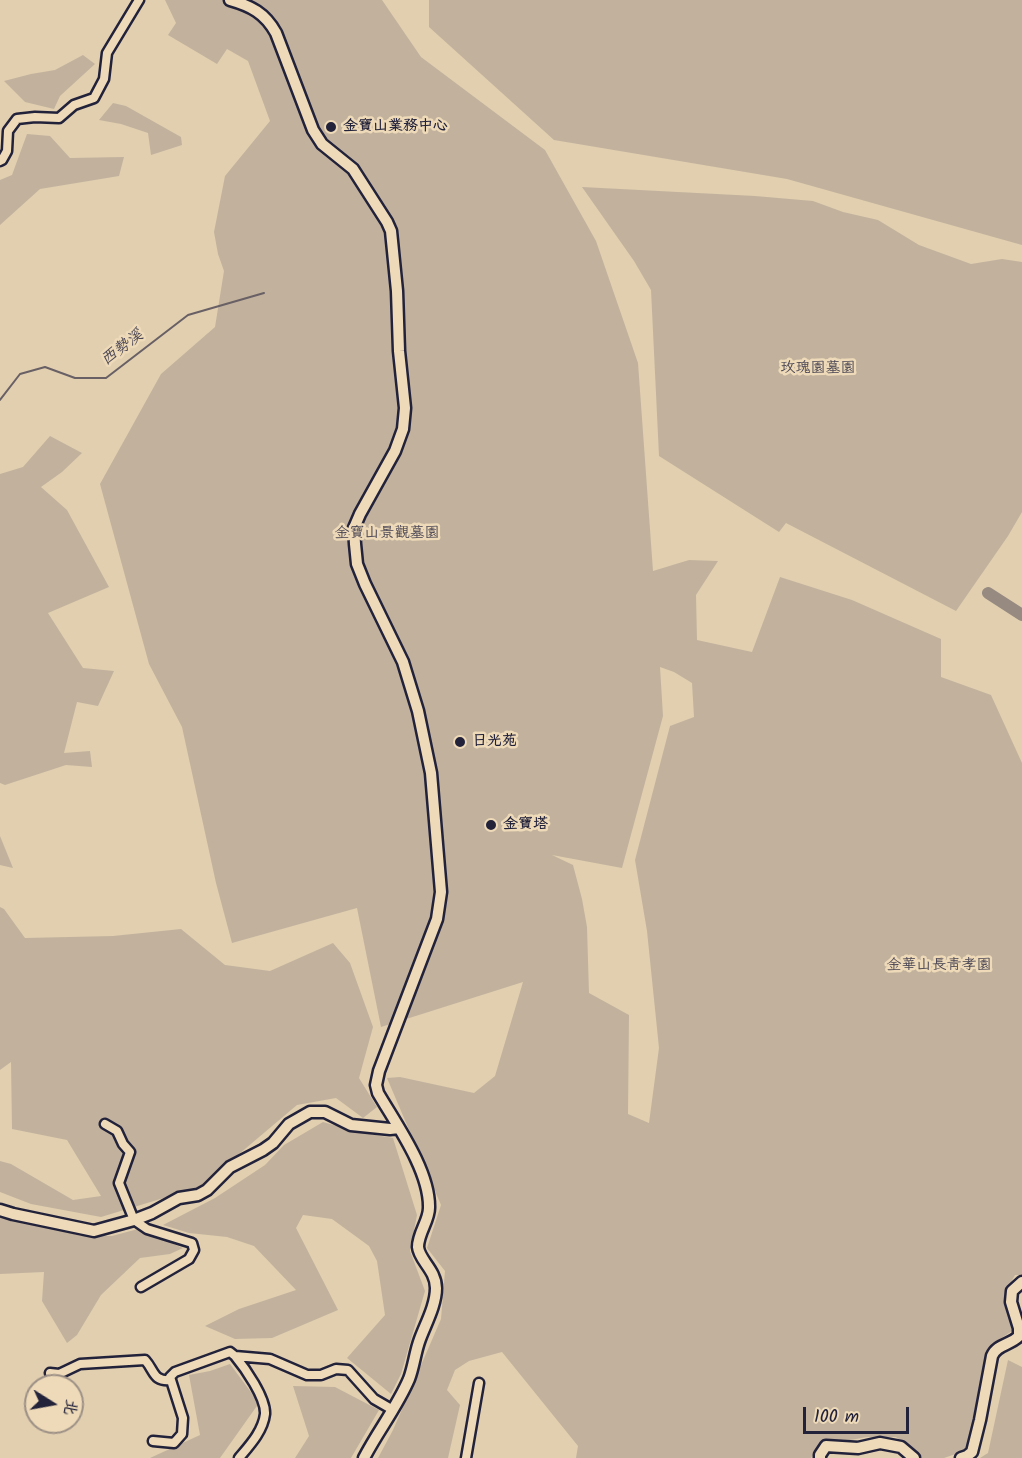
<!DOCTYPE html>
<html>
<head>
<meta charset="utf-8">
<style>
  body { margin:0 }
  #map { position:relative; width:1022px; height:1458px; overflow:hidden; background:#e2cfb0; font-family:Kalam,"LXGW WenKai TC",sans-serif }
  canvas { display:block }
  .north { position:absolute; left:24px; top:1374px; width:60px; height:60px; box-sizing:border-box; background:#eedab8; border:2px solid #9c9086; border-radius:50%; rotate:101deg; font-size:16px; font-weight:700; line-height:24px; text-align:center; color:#22223b }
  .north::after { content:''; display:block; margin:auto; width:21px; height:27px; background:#22223b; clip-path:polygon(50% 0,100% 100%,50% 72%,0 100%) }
  .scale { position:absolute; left:803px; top:1407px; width:106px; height:27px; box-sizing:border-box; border:3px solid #22223b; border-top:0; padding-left:8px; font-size:18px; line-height:21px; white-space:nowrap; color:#22223b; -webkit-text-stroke:4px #eedab8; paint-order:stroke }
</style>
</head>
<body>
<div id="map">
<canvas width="1022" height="1458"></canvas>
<div class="north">北</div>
<div class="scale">100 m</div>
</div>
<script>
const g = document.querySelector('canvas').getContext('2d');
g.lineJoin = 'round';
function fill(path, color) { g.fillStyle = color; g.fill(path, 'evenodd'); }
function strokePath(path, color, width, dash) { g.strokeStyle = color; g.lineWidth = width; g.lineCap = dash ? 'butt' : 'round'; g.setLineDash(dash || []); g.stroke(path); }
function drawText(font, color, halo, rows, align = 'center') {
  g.font = font + ' Kalam,"LXGW WenKai TC",sans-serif'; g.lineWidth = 5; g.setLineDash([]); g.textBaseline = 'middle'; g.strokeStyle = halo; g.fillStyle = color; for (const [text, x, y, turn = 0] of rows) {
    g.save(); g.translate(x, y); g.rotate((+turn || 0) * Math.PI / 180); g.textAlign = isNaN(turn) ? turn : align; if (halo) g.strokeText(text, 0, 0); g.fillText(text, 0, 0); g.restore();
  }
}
fill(new Path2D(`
  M165 0H382L421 57 545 150 596 241 638 363 653 571 689 560 718 561 696 595 697 640 752 652 780 577 852 600 941 639V677L991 695 1022 763V1275H1015L1006 1291 1012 1331 997 1341 985 1357 967 1450 944 1458H922L896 1437H867L845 1441 823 1440 811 1458H576L578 1446 502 1352 469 1361 455 1370 447 1390 460 1405 448 1458H378L393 1430 441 1319 445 1271 427 1248 441 1205 387 1078 400 1077 474 1093 495 1076 523 982 381 1027 357 908 232 943 216 883 182 727 149 664 100 484 161 374 215 327 224 271 218 254 214 232 225 176 270 121 248 61 227 49 217 64 168 35 176 23ZM660 667 674 672 692 683 694 717 670 726 635 860 647 931 659 1048 649 1123 628 1114 629 1015 589 993 587 927 582 899 573 865 552 855 622 868 663 716Z
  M429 0H1022V245L787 179 554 140 429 27Z
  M83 55 95 64 60 96 54 109 25 102 4 81 31 74 55 70Z
  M113 103 126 106 181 137 182 145 151 155 148 133 121 124 99 120Z
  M27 134 50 136 70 158 124 157 119 176 40 189 0 225V180L12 175Z
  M582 187 755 196 813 201 843 212 878 220 919 245 971 264 1002 259 1022 262V512L1008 536 956 611 786 523 779 532 659 456 651 290 634 261Z
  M50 436 82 453 62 472 41 487 67 510 109 587 48 613 83 668 114 671 98 706 77 702 64 753 90 751 92 767 66 765 5 785 0 783V474L23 467Z
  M0 836 13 868 0 865Z
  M0 907 4 909 25 938 113 936 181 929 225 965 270 971 333 943 350 963 373 1027 359 1078 377 1107 363 1118 336 1098 297 1105 200 1187 101 1217 31 1204 0 1192V1161L11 1164 73 1200 101 1196 67 1140 12 1129 11 1062 0 1070Z
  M323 1122 358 1132 393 1138 417 1215 410 1251 425 1291 401 1374 391 1394 347 1358 385 1315 377 1261 369 1246 332 1219 303 1215 296 1228 338 1310 272 1338 235 1339 205 1326 239 1309 296 1290 254 1246 227 1237 189 1233 163 1225 215 1198 265 1165 284 1145Z
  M0 1214 81 1236H112L138 1229 183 1248 170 1254 140 1258 101 1295 77 1335 67 1343 42 1301 44 1272 0 1274Z
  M1008 1360 1022 1367V1458H980L988 1453Z
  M230 1364 259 1403 220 1458H150L200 1435 189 1375 210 1371Z
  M293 1386 335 1387 379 1410 351 1458H295L309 1436Z`), '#c2b29d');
strokePath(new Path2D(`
  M0 400 20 374 45 367 75 378H106L188 315 264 293`), '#686065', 2);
strokePath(new Path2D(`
  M988 593 1022 615`), '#968a81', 12);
const street = new Path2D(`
  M0 161 2 160 7 151 8 131 17 119 35 117 59 118 74 105 94 98 104 79 107 53 139 0
  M105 1124 117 1131 123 1144 130 1152 119 1183 134 1220 147 1229 192 1243 194 1250 189 1259 141 1287
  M235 1356C245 1368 266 1398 265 1414 263 1431 250 1445 239 1458
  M50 1373 59 1374 80 1364 145 1360C155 1371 153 1382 171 1380
  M153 1441 174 1443 182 1434 183 1418 170 1377 175 1372 230 1352 235 1356 270 1359 307 1375H321L336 1369 348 1370 374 1399 393 1410
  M466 1458 479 1383`);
const secondary = new Path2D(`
  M230 0C251 6 265 13 276 33L313 130 322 144 353 169 387 222 391 231 397 291 399 351 405 408 403 429 395 451 360 514 354 528 355 544 357 564 365 584 403 662 418 711 431 773 441 892 437 919 379 1071 376 1085 378 1093C396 1124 430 1171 429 1208 429 1221 418 1233 418 1247 419 1260 436 1270 436 1288 436 1305 426 1323 420 1339 415 1352 414 1366 409 1379 397 1407 378 1431 364 1458
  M0 1210 13 1214 94 1231 134 1220 152 1213 179 1198 198 1195 207 1190 230 1167 263 1150 273 1143 289 1124 310 1112H325L351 1125 390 1129 399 1128
  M820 1458V1455L826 1446 858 1448 880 1443 901 1447 914 1458
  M961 1458 967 1456 972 1452 980 1420 992 1356C997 1344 1011 1345 1019 1336V1328L1011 1302 1012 1291 1022 1282`);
strokePath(street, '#22223b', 13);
strokePath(secondary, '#22223b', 15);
strokePath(street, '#eedab8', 8);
strokePath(secondary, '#eedab8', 10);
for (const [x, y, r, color] of [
  [331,127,6,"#22223b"],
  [460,742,6,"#22223b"],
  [491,825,6,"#22223b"]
]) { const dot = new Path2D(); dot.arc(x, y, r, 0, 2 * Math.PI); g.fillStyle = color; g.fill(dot); strokePath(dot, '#eedab8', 2); }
drawText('bold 15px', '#22223b', '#eedab8', [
  ["金寶山業務中心",343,127],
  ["日光苑",472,742],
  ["金寶塔",503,825]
], 'left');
drawText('15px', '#4a4654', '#eedab8', [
  ["玫瑰園墓園",818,369],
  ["金寶山景觀墓園",387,534],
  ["金華山長青孝園",939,966]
]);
drawText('italic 16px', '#4b4654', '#eedab8', [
  ["西勢溪",123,349,-37]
]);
</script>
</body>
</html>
